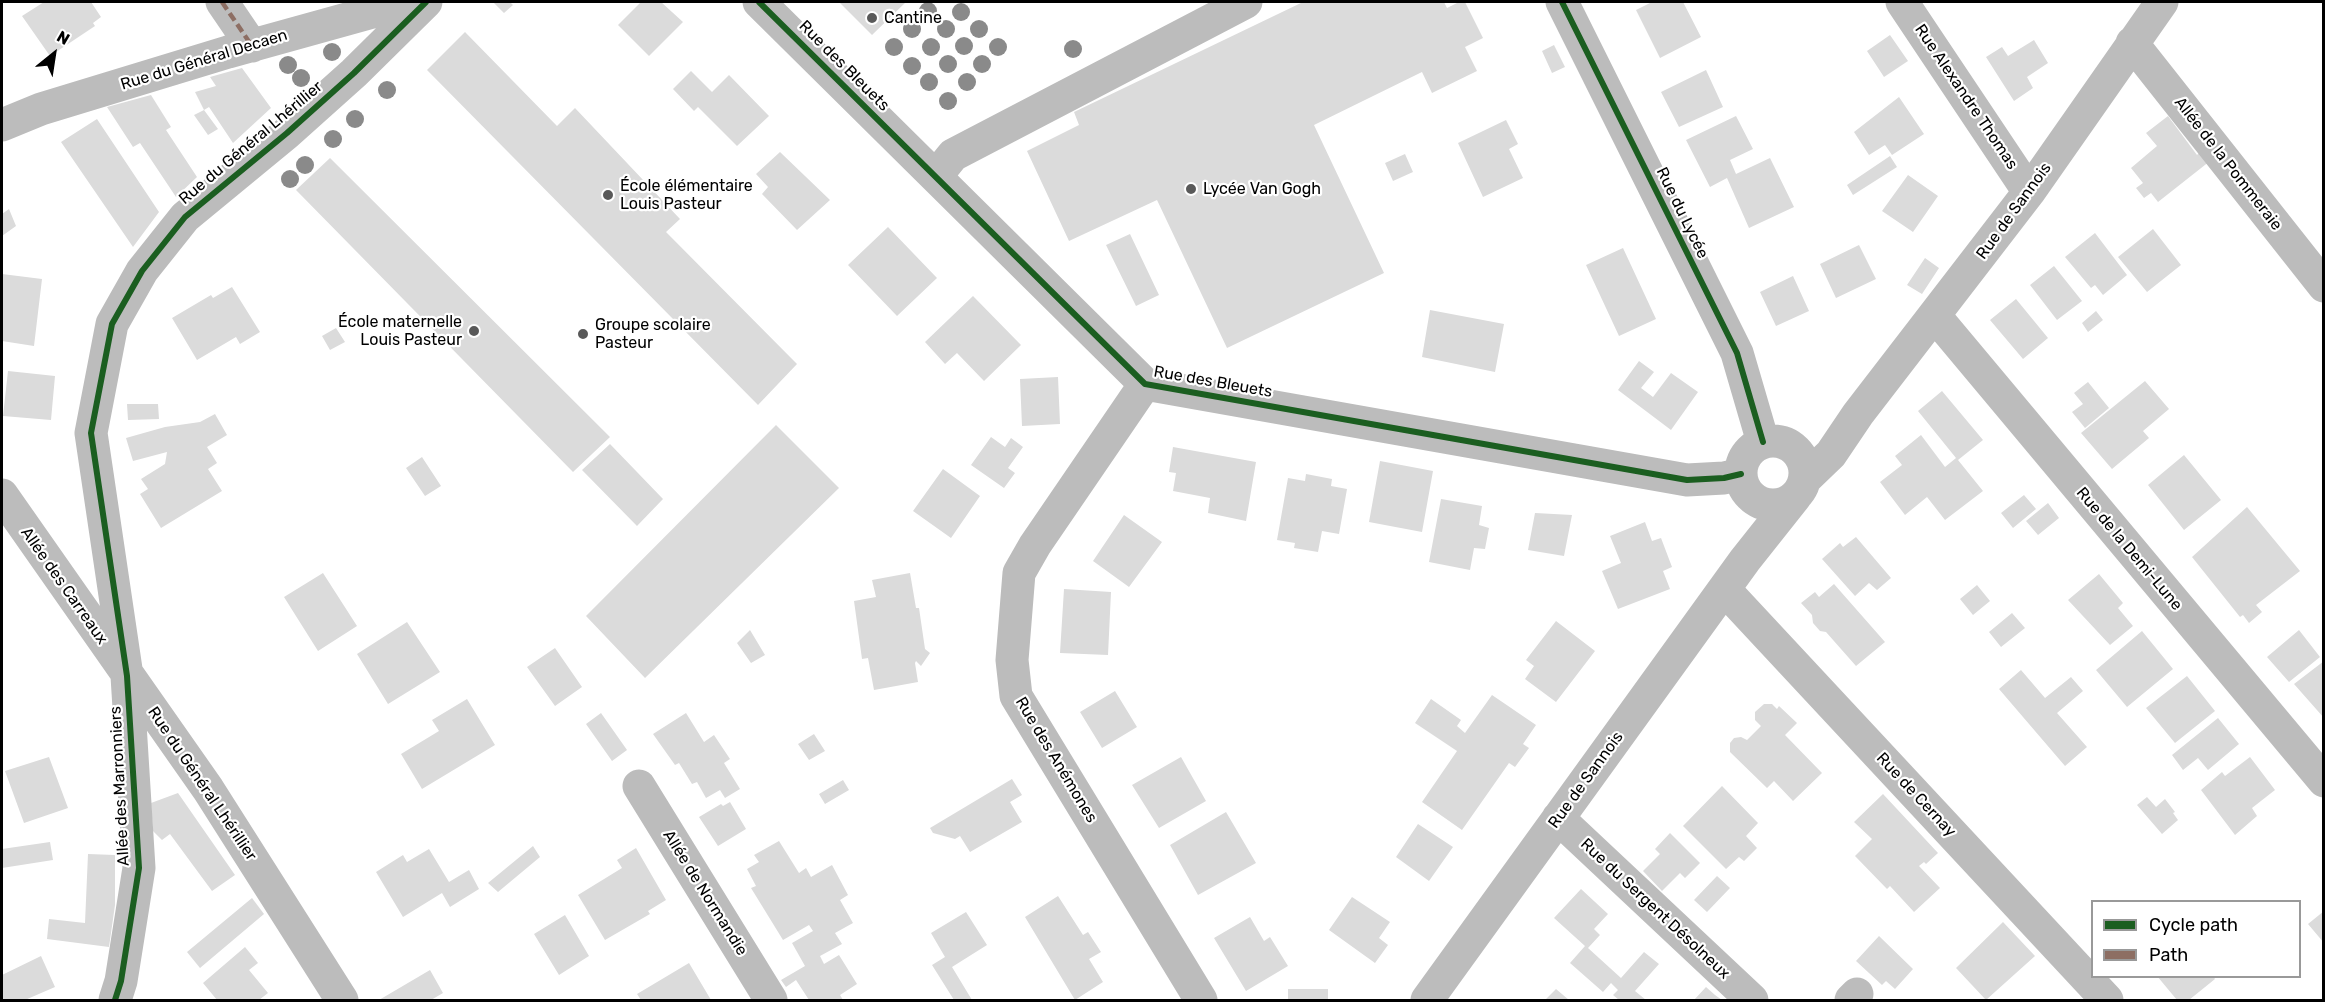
<!DOCTYPE html>
<html>
<head>
<meta charset="utf-8">
<style>
  body { margin:0 }
  #map { position:relative; width:2325px; height:1002px; overflow:hidden; background:#fff; font-family:Rubik,sans-serif }
  canvas { display:block }
  .frame { position:absolute; inset:0; border:3px solid #000; pointer-events:none }
  .legend { position:absolute; left:2091px; top:900px; width:210px; height:78px; box-sizing:border-box; background:#fff; border:2px solid #999; margin:0; padding:8px 10px; list-style:none; font-size:18px; color:#000 }
  .legend li { display:flex; align-items:center; gap:12px; height:30px }
  .legend b { width:30px; border:2px solid #999 }
  .north { position:absolute; left:24px; top:24px; width:60px; height:60px; -webkit-text-stroke:4px #fff; paint-order:stroke; rotate:30deg; font-size:16px; font-weight:700; line-height:24px; text-align:center; color:#000 }
  .north::after { content:''; display:block; margin:auto; width:21px; height:27px; background:#000; clip-path:polygon(50% 0,100% 100%,50% 72%,0 100%) }
</style>
</head>
<body>
<div id="map">
<canvas width="2325" height="1002"></canvas>
<div class="frame"></div>
<ul class="legend">
<li><b style="height:8px;background:#1b5e20"></b>Cycle path</li>
<li><b style="height:8px;background:#8d6e63"></b>Path</li>
</ul>
<div class="north">N</div>
</div>
<script>
const g = document.querySelector('canvas').getContext('2d');
g.lineJoin = 'round';
function fill(path, color) { g.fillStyle = color; g.fill(path, 'evenodd'); }
function strokePath(path, color, width, dash) { g.strokeStyle = color; g.lineWidth = width; g.lineCap = dash ? 'butt' : 'round'; g.setLineDash(dash || []); g.stroke(path); }
function drawText(font, color, halo, rows, align = 'center') {
  g.font = font + ' Rubik,sans-serif'; g.lineWidth = 4.5; g.setLineDash([]); g.textBaseline = 'middle'; g.strokeStyle = halo; g.fillStyle = color; for (const [text, x, y, turn = 0] of rows) {
    g.save(); g.translate(x, y); g.rotate((+turn || 0) * Math.PI / 180); g.textAlign = isNaN(turn) ? turn : align; if (halo) g.strokeText(text, 0, 0); g.fillText(text, 0, 0); g.restore();
  }
}
fill(new Path2D(`
  M44 2H91L101 17 93 23 95 26 50 56 22 16Z
  M493 2H510L513 5 504 13Z
  M641 2H661L683 22 649 56 618 25Z
  M839 2H906L872 35Z
  M1303 2H1444L1447 8 1459 2H1465L1483 38 1465 47 1477 71 1432 93 1422 72 1314 125 1384 273 1227 348 1157 200 1069 241 1027 151 1079 125 1074 112Z
  M1652 2H1683L1701 37 1660 58 1636 10Z
  M465 32 557 126 575 108 680 219 666 232 797 364 758 405 427 70Z
  M1890 35 1908 61 1884 77 1867 51Z
  M2034 40 2048 63 2027 77 2033 88 2014 101 1986 57 2002 47 2008 56Z
  M1554 45 1565 67 1552 73 1542 51Z
  M242 68 271 108 233 143 209 107 204 110 195 92 216 86 210 77Z
  M1706 70 1723 107 1679 127 1661 92Z
  M691 71 712 92 729 75 769 116 737 146 698 107 694 111 673 89Z
  M151 95 171 127 166 130 197 177 176 197 140 143 133 147 107 107Z
  M1899 97 1924 134 1892 155 1885 145 1869 155 1854 132Z
  M204 110 218 129 208 135 194 115Z
  M1736 116 1753 149 1730 160 1736 174 1770 158 1794 207 1749 228 1727 178 1710 187 1686 140Z
  M2168 116 2197 155 2201 151 2210 161 2158 202 2151 193 2144 198 2136 188 2143 183 2131 168 2157 146 2146 133Z
  M97 119 159 212 133 247 61 142Z
  M1506 120 1518 144 1509 149 1523 178 1483 197 1458 143Z
  M780 152 830 200 797 230 762 194 768 187 756 174Z
  M1405 154 1413 172 1393 181 1385 163Z
  M1890 156 1897 167 1853 195 1847 185Z
  M330 158 610 437 573 472 296 190Z
  M1908 175 1938 196 1913 232 1882 211Z
  M9 209 16 226 2 236V214Z
  M888 227 937 278 897 316 848 265Z
  M2153 229 2181 265 2147 292 2118 257Z
  M2095 233 2127 275 2103 295 2095 285 2091 288 2065 257Z
  M1130 234 1159 295 1136 306 1106 245Z
  M1859 245 1876 279 1836 298 1820 264Z
  M1623 248 1656 319 1619 336 1586 265Z
  M1925 258 1939 268 1922 294 1907 285Z
  M2054 266 2082 301 2057 320 2030 285Z
  M2 274 42 279 34 346 2 341Z
  M1793 276 1809 311 1776 326 1760 292Z
  M232 287 260 332 240 344 236 337 197 360 172 318 211 295 213 298Z
  M973 296 1021 345 984 381 957 353 945 364 925 342Z
  M2016 299 2048 338 2023 359 1990 320Z
  M1430 310 1504 324 1495 372 1422 357Z
  M2096 311 2103 320 2088 332 2082 323Z
  M336 328 345 342 330 350 322 336Z
  M1639 361 1654 372 1641 388 1653 397 1671 373 1698 392 1671 430 1618 390Z
  M8 371 55 376 51 420 3 416Z
  M1058 377 1060 424 1022 426 1020 379Z
  M2145 381 2169 409 2143 431 2149 438 2112 469 2081 433Z
  M2088 382 2109 408 2085 428 2072 412 2083 404 2074 393Z
  M1942 391 1983 440 1958 460 1983 491 1945 520 1927 497 1905 515 1880 482 1902 465 1895 456 1921 435 1945 467 1956 458 1918 411Z
  M127 404H158L159 419 128 420Z
  M215 414 227 435 207 447 217 463 208 469 222 491 161 528 140 494 148 489 141 479 165 464 167 452 133 461 126 438 165 427 200 422Z
  M776 425 839 488 645 678 586 616Z
  M991 437 1005 447 1011 438 1023 447 1008 468 1015 473 1004 488 971 465Z
  M610 444 663 499 637 526 582 470Z
  M1173 447 1256 462 1246 521 1208 513 1210 498 1173 491 1176 473 1169 472Z
  M2184 455 2221 500 2184 530 2148 485Z
  M422 457 441 486 425 496 406 468Z
  M1380 461 1433 471 1422 532 1369 522Z
  M943 469 980 496 951 538 913 511Z
  M1306 474 1332 479 1331 486 1347 489 1339 534 1322 531 1318 552 1294 548 1295 543 1277 540 1288 478 1305 481Z
  M2024 495 2036 509 2013 528 2001 513Z
  M1441 499 1482 506 1479 525 1489 528 1485 549 1474 548 1470 570 1429 562Z
  M2048 503 2059 518 2038 535 2026 521Z
  M2247 507 2300 571 2256 605 2262 612 2249 623 2243 615 2240 617 2192 557Z
  M1535 513 1572 515 1564 556 1528 550Z
  M1124 515 1162 542 1129 587 1093 561Z
  M1645 522 1652 541 1661 538 1672 567 1663 571 1670 589 1618 609 1602 571 1621 563 1610 536Z
  M1856 537 1891 578 1877 590 1869 583 1855 596 1822 559 1840 543 1843 547Z
  M323 573 357 626 318 651 284 597Z
  M910 573 916 608H919L925 649 930 653 921 666 916 661 915 663 918 682 874 690 868 658 862 659 854 601 876 597 872 580Z
  M2099 574 2123 603 2118 608 2133 626 2110 645 2068 600Z
  M1834 584 1885 642 1856 666 1826 632 1820 631 1813 623 1812 615 1801 603 1815 592 1819 597Z
  M1977 585 1990 601 1973 615 1960 599Z
  M1064 589 1111 592 1108 655 1060 653Z
  M2012 613 2025 628 2001 647 1989 632Z
  M1556 621 1595 651 1556 702 1525 679 1534 666 1526 660Z
  M407 622 440 672 388 704 357 654Z
  M750 630 765 655 751 663 737 643Z
  M2299 630 2320 657 2289 682 2267 657Z
  M2142 631 2173 669 2127 707 2096 670Z
  M555 648 582 687 555 706 527 667Z
  M2324 661V718L2294 684Z
  M2021 670 2045 698 2071 677 2083 691 2057 713 2087 747 2065 766 1999 689Z
  M2187 676 2215 711 2175 743 2146 708Z
  M1115 691 1137 727 1102 748 1080 712Z
  M1492 695 1536 725 1523 744 1529 748 1515 767 1509 763 1462 830 1422 802 1457 751 1415 723 1431 699 1461 720 1457 726 1465 733Z
  M467 699 495 745 422 789 401 754 439 731 432 720Z
  M1764 704H1772L1777 709 1779 706 1797 723 1785 735 1822 773 1793 801 1774 781 1767 788 1730 752V743L1734 738 1741 737 1747 740 1761 726 1755 720V712Z
  M601 713 627 750 612 761 586 724Z
  M686 713 704 742 714 735 730 759 724 763 740 789 725 798 720 790 706 798 697 782 692 784 679 763 675 765 653 734Z
  M2218 718 2239 744 2208 770 2198 758 2183 770 2172 755Z
  M814 734 825 751 809 760 798 744Z
  M49 757 68 808 24 823 5 771Z
  M1181 757 1206 801 1159 828 1132 785Z
  M2250 757 2275 790 2252 808 2257 816 2235 835 2201 790 2222 772 2225 776Z
  M1012 779 1022 795 1010 802 1022 822 970 852 960 836 955 839 933 833 930 828Z
  M843 780 849 790 825 804 819 794Z
  M1722 786 1758 823 1746 836 1757 848 1744 861 1739 857 1726 869 1683 826Z
  M178 793 235 875 212 891 170 834 162 840 153 831 151 803Z
  M1883 794 1938 853 1926 864 1924 862 1919 866 1940 888 1914 912 1890 886 1887 889 1855 856 1872 839 1854 822Z
  M2147 797 2156 807 2165 799 2175 812 2173 813 2178 820 2162 834 2137 805Z
  M730 802 746 829 718 846 699 817 721 804 723 806Z
  M1226 812 1256 863 1198 895 1170 845Z
  M1418 824 1453 847 1429 881 1396 857Z
  M1670 833 1700 863 1685 878 1680 873 1662 891 1643 871 1660 854 1655 849Z
  M779 841 799 873 806 868 811 877 832 865 848 895 840 900 853 923 835 933 842 944 820 956 824 964 839 955 857 984 840 995 843 1000H809L796 980 786 987 781 980 805 966 792 943 813 931 809 925 783 940 751 888 756 886 747 869 759 862 754 855Z
  M50 842 53 860 2 868V849Z
  M533 846 540 857 498 892 488 883Z
  M636 848 666 900 648 911 650 914 605 940 578 895 622 868 617 860Z
  M429 849 449 882 469 870 479 889 450 907 442 893 403 917 376 872 403 855 407 862Z
  M88 854 115 855V905L109 947 47 939 49 919 85 923Z
  M1717 876 1730 888 1707 912 1694 900Z
  M1581 889 1608 914 1594 929 1600 935 1588 948 1621 978 1644 952 1659 964 1635 991 1646 1000H1619L1613 995 1618 990 1611 983 1603 992 1570 963 1585 946 1554 918Z
  M1058 896 1083 935 1088 932 1101 952 1089 959 1103 982 1075 1000 1025 917Z
  M1352 897 1390 922 1379 938 1388 945 1375 963 1329 930Z
  M252 898 264 914 200 968 187 952Z
  M2324 911V943L2308 924Z
  M966 912 987 945 952 967 972 1000H954L932 965 945 957 931 933Z
  M565 915 589 956 559 975 534 934Z
  M1250 917 1264 941 1270 937 1288 966 1246 991 1214 938Z
  M2003 922 2035 956 1986 1000 1956 968Z
  M1879 936 1913 969 1895 989 1886 981 1882 985 1856 961Z
  M245 947 258 963 249 970 268 993 259 1000H217L203 983Z
  M41 956 55 987 25 1000H2V975Z
  M689 963 711 1000H641L637 994Z
  M430 970 443 993 431 1000H379Z
  M2157 976H2213L2215 979 2189 1000H2177Z
  M1706 987 1715 995 1722 1000H1694Z
  M1288 989H1328V1000H1288Z
  M1556 989 1569 1000H1545Z`), '#dbdbdb');
strokePath(new Path2D(`
  M222 2 252 46
  M759 2 1145 384 1687 480 1724 478 1741 474
  M1562 2 1737 353 1763 442
  M1902 2 2029 192
  M2132 43 2324 286
  M2 125 41 109 228 52 408 2
  M936 176 953 155 1246 2
  M1935 316 2324 781
  M1145 384 1035 545 1019 573 1012 660 1016 696 1201 1000
  M1741 473a32 32 0 1 1 64 0a32 32 0 1 1-64 0Z
  M1805 479 1831 454 1858 414 2029 192 2162 2
  M2 495 208 789 342 1000
  M1725 590 2107 1000
  M639 786 771 1000
  M1558 818 1752 1000
  M115 1000 121 981 139 868 127 676 91 433 112 324 142 271 185 217 287 133 354 73 426 2
  M1427 1000 1745 560 1795 497
  M1851 1000 1857 994`), '#bcbcbc', 33);
strokePath(new Path2D(`
  M222 2 252 46`), '#8d6e63', 4.5, [9, 4.5]);
strokePath(new Path2D(`
  M759 2 1145 384 1687 480 1724 478 1741 474
  M1562 2 1737 353 1763 442
  M115 1000 121 981 139 868 127 676 91 433 112 324 142 271 185 217 287 133 354 73 426 2`), '#1b5e20', 6);
g.fillStyle = '#8a8a8a';
for (const [x, y] of [
  [928,11],
  [961,12],
  [912,29],
  [946,29],
  [979,29],
  [964,46],
  [894,47],
  [931,47],
  [998,47],
  [1073,49],
  [332,52],
  [948,64],
  [982,64],
  [288,65],
  [912,66],
  [301,78],
  [929,82],
  [967,82],
  [387,90],
  [948,101],
  [355,119],
  [333,139],
  [305,165],
  [290,179]
]) { g.beginPath(); g.arc(x, y, 9, 0, 2 * Math.PI); g.fill(); }
for (const [x, y, r, color] of [
  [872,18,6,"#595959"],
  [1191,189,6,"#595959"],
  [608,195,6,"#595959"],
  [474,331,6,"#595959"],
  [583,334,6,"#595959"]
]) { const dot = new Path2D(); dot.arc(x, y, r, 0, 2 * Math.PI); g.fillStyle = color; g.fill(dot); strokePath(dot, '#fff', 2); }
drawText('16px', '#000', '#fff', [
  ["Cantine",884,18],
  ["École élémentaire",620,186],
  ["Louis Pasteur",620,204],
  ["Lycée Van Gogh",1203,189],
  ["École maternelle",462,322,"right"],
  ["Louis Pasteur",462,340,"right"],
  ["Groupe scolaire",595,325],
  ["Pasteur",595,343]
], 'left');
drawText('16px', '#000', '#fff', [
  ["Rue du Général Decaen",204,60,-17],
  ["Rue des Bleuets",844,66,45],
  ["Rue Alexandre Thomas",1966,97,56],
  ["Rue du Général Lhérillier",251,143,-40],
  ["Allée de la Pommeraie",2228,164,52],
  ["Rue de Sannois",2014,211,-54],
  ["Rue du Lycée",1682,213,64],
  ["Rue des Bleuets",1213,382,10],
  ["Rue de la Demi-Lune",2129,549,50],
  ["Allée des Carreaux",64,586,55],
  ["Rue des Anémones",1056,760,59],
  ["Rue de Sannois",1586,780,-54],
  ["Rue du Général Lhérillier",202,784,56],
  ["Allée des Marronniers",120,786,-93],
  ["Rue de Cernay",1916,795,47],
  ["Allée de Normandie",705,893,58],
  ["Rue du Sergent Désolneux",1655,909,43]
]);
</script>
</body>
</html>
